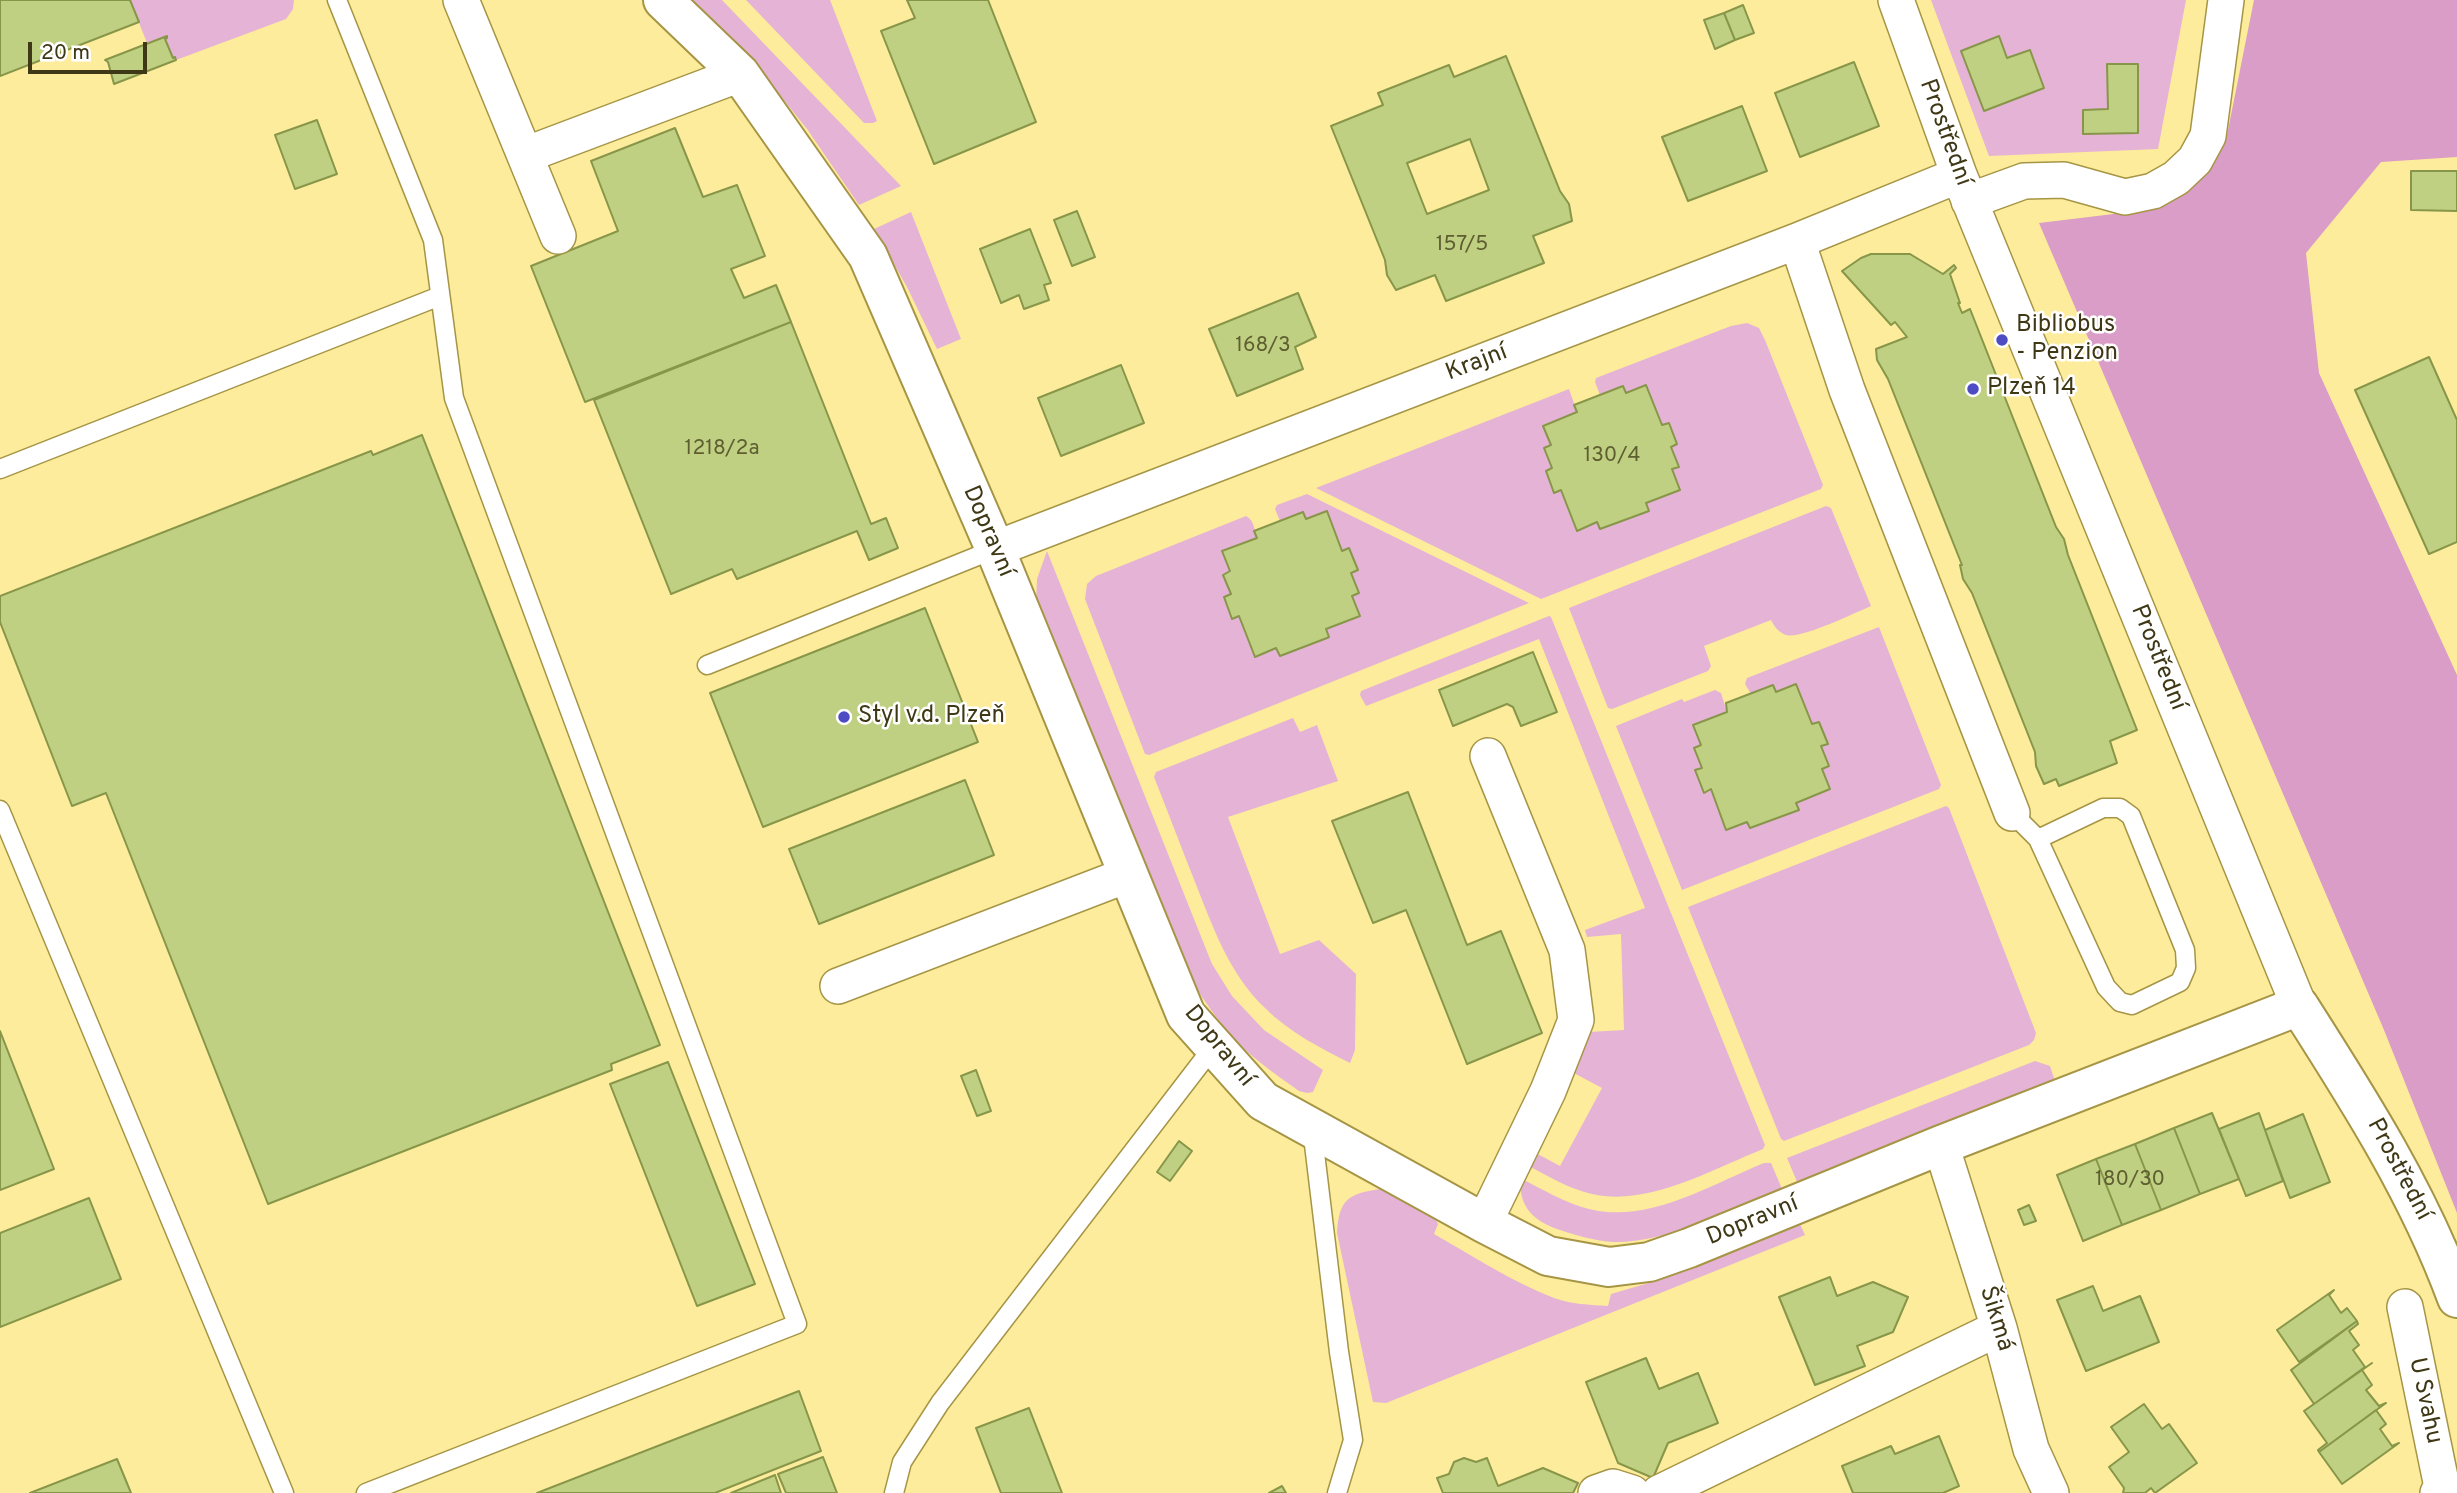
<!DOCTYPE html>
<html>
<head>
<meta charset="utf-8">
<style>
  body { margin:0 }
  #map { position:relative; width:2457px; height:1493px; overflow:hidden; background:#fdec9b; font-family:Overpass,sans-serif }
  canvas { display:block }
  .scale { position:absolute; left:28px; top:42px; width:119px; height:32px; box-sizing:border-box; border:4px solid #3f3816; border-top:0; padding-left:9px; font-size:21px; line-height:24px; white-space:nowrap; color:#3f3816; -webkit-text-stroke:5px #fff; paint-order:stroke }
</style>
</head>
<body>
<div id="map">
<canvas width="2457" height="1493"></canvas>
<div class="scale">20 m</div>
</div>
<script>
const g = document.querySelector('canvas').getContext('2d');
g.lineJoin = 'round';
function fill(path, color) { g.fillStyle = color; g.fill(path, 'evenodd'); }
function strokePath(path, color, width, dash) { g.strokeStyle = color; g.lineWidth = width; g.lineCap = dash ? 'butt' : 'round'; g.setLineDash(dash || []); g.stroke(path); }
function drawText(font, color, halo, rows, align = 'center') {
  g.font = font + ' Overpass,sans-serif'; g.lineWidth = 5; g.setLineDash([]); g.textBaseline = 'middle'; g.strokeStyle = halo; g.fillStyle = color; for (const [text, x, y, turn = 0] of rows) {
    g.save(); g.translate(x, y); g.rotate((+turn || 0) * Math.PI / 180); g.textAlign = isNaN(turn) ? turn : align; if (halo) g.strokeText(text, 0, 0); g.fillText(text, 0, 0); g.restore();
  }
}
fill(new Path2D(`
  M130 0H294L293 9 286 19 176 60 173 58 165 39 166 36 147 43Z
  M691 0H722L901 186 859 205 807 129 753 62Z
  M746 0H830L877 121 873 123H864Z
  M1931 0H2186L2158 149 1989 156Z
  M911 212 961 339 937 349 907 287 874 229Z
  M1747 323 1759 328 1765 340 1823 485 1821 489 1541 599 1316 488 1569 389 1577 412 1543 425 1551 445 1544 448 1552 468 1546 471 1554 492 1561 490 1576 530 1597 522 1600 529 1647 511 1646 503 1680 490 1672 469 1678 467 1671 447 1677 444 1669 423 1662 425 1646 385 1626 393 1623 386 1600 395 1595 382 1596 378 1731 326Z
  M1307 494 1529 603 1149 755 1145 754 1085 599 1087 584 1096 576 1246 516C1255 521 1254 531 1257 538L1223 551 1230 571 1224 575 1231 594 1224 598 1232 618 1239 616 1256 657 1276 648 1280 656 1327 637 1326 629 1360 615 1352 596 1359 593 1351 573 1358 570 1349 549 1342 551 1327 511 1306 519 1303 512 1280 521 1275 509 1277 505Z
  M1826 506 1831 508 1871 606C1854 613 1802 639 1786 635 1778 632 1774 626 1771 620L1704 646 1711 666 1708 671 1612 709 1608 708 1569 608Z
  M1047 551 1212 964 1232 996 1264 1030 1323 1070 1313 1092 1307 1093 1299 1091C1274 1073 1247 1055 1227 1031 1210 1010 1195 987 1181 963L1036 603 1037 579Z
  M1549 616 1551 617 1765 1145 1763 1149C1716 1168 1655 1202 1604 1196 1575 1193 1550 1177 1525 1164L1532 1151 1560 1166 1602 1088 1572 1072 1583 1053 1589 1032 1624 1030 1621 934 1587 937 1585 930 1645 908 1539 639 1366 706 1360 695 1361 691Z
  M1879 627 1941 785 1939 789 1682 890 1616 726 1682 699 1684 702 1715 690 1721 693 1727 712 1694 725 1701 745 1695 748 1702 768 1696 770 1705 792 1711 789 1726 829 1747 822 1751 828 1798 810 1796 803 1830 789 1822 769 1829 766 1821 746 1827 743 1819 722 1812 724 1796 684 1776 692 1751 694 1745 684 1747 678Z
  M1293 718 1300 732 1317 725 1338 781 1228 817 1280 954 1319 940 1356 974 1355 1050 1350 1063C1320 1048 1289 1032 1265 1008 1229 974 1213 927 1195 882 1181 847 1168 812 1154 777L1156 772Z
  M1946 806 1949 808 2036 1033 2034 1040 2029 1045 1784 1141 1781 1139 1688 907Z
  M2035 1061 2050 1066 2055 1081 1798 1184 1787 1158Z
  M1764 1163H1771L1782 1189C1731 1209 1669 1243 1614 1242 1595 1241 1575 1235 1557 1229 1532 1220 1519 1206 1520 1178 1542 1189 1565 1203 1589 1209 1648 1224 1710 1185 1764 1163Z
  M1380 1189 1436 1220 1438 1224 1434 1234C1473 1256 1512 1282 1554 1298 1571 1304 1590 1305 1608 1306L1611 1294 1652 1282 1799 1222 1805 1235 1386 1403 1373 1402 1337 1233C1339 1200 1347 1194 1380 1189Z`), '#e5b3d5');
fill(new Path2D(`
  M2254 0H2457V157L2381 162 2306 253 2319 373 2457 675V1213L2384 1030 2039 223 2155 209 2226 140Z`), '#da9dc7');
const building = new Path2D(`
  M0 0H130L139 22 0 76Z
  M907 0H988L1036 122 934 164 881 31 915 18Z
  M1743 5 1754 33 1735 40 1724 13Z
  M1724 13 1735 40 1715 49 1704 20Z
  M167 36V38L165 39 173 58 175 57 176 60 114 84 108 62 105 60Z
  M1999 36 2007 58 2030 50 2044 88 1984 111 1961 51Z
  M1506 56 1560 191 1569 204 1572 221 1533 236 1544 263 1446 301 1435 275 1396 290 1387 275 1385 260 1331 126 1383 105 1378 93 1449 65 1454 77ZM1470 139 1489 190 1427 214 1407 163Z
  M1854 62 1879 126 1800 157 1775 93Z
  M2107 64H2138V133L2083 134V110L2108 109Z
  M1742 106 1767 171 1688 201 1662 137Z
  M317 120 337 174 295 189 275 135Z
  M675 128 703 197 737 185 765 256 731 269 744 298 776 285 791 322 585 402 531 266 618 231 591 161Z
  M2411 171H2457V211L2411 210Z
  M1077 211 1095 257 1072 266 1054 220Z
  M1030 229 1051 283 1044 285 1049 300 1024 309 1019 295 1001 303 980 249Z
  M1871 254H1910L1943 274 1954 265 1956 268 1950 274 1960 303H1958L1962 313 1970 309 2056 527 2064 539 2068 555 2137 730 2110 741 2117 763 2059 786 2056 779 2044 784 2036 766 2035 752 1972 593 1963 579 1960 565H1962L1888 379 1877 360 1876 349 1907 337 1895 322 1891 325 1842 271 1861 258Z
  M1298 293 1316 337 1295 347 1303 369 1237 396 1209 329Z
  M791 322 871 524 886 518 898 548 869 560 857 531 737 579 732 569 671 594 594 400Z
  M2429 357 2457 420V542L2429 554 2355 390Z
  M1121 365 1144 423 1061 456 1038 398Z
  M1646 385 1662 425 1669 423 1677 444 1671 447 1679 467 1672 469 1680 490 1646 503 1649 511 1600 529 1597 522 1577 531 1561 490 1554 493 1546 471 1552 468 1544 448 1551 445 1543 426 1577 412 1574 405 1623 386 1626 393Z
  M422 435 660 1045 611 1064 612 1070 268 1204 106 793 72 806 0 622V596L371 451 373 455Z
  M1327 511 1342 551 1349 548 1358 570 1351 573 1359 593 1352 596 1360 616 1326 629 1329 637 1327 638 1280 656 1276 648 1255 657 1239 616 1232 619 1224 597 1231 594 1223 575 1230 571 1222 551 1257 538 1254 531 1303 512 1306 519Z
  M925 608 978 742 763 827 710 693Z
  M1533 652 1557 712 1521 726 1513 707 1507 704 1453 726 1439 690Z
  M1796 684 1812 724 1819 722 1828 744 1821 746 1829 766 1822 769 1830 789 1796 803 1799 810 1750 828 1747 822 1726 830 1711 789 1704 793 1695 770 1702 768 1694 748 1701 745 1693 725 1727 712 1726 703 1773 685 1776 692Z
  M965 780 994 855 819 924 789 849Z
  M1408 792 1467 945 1501 931 1542 1033 1467 1064 1406 910 1373 923 1332 821Z
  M0 1031 54 1169 0 1190Z
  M668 1062 755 1284 697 1306 610 1084Z
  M976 1070 991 1111 977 1116 961 1076Z
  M2212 1113 2239 1179 2200 1194 2174 1128Z
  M2259 1113 2283 1181 2246 1196 2219 1129Z
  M2303 1114 2330 1182 2290 1198 2265 1130Z
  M2174 1128 2200 1194 2161 1210 2135 1144Z
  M1179 1141 1192 1151 1170 1181 1157 1172Z
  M2135 1144 2161 1210 2122 1225 2096 1159Z
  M2096 1159 2122 1225 2083 1241 2057 1175Z
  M89 1198 121 1279 0 1327V1233Z
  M2029 1205 2036 1221 2024 1225 2018 1210Z
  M1830 1277 1837 1296 1873 1282 1908 1297 1893 1332 1857 1346 1865 1366 1815 1385 1779 1297Z
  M2093 1286 2103 1311 2140 1296 2159 1342 2086 1371 2057 1300Z
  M2334 1290 2329 1295 2341 1313 2347 1308 2357 1321 2299 1362 2277 1330Z
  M2357 1321 2358 1324 2349 1331 2359 1345 2353 1350 2365 1367 2314 1404 2291 1370Z
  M1646 1358 1659 1389 1698 1373 1718 1423 1668 1443 1653 1478 1618 1463 1586 1382Z
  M2372 1363 2362 1370 2372 1385 2366 1390 2379 1406 2386 1403 2319 1452 2318 1450 2327 1443 2304 1411Z
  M799 1391 821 1451 715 1493H537Z
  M2144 1404 2162 1429 2169 1424 2197 1463 2155 1493 2151 1488 2145 1493H2123L2124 1488 2109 1467 2129 1452 2111 1427Z
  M1029 1408 1062 1493H1001L976 1428Z
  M2376 1410 2386 1424 2380 1429 2392 1446 2399 1443 2342 1484 2319 1452Z
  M1939 1436 1959 1486 1943 1493H1853L1842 1466 1891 1446 1895 1454Z
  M823 1457 837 1493H786L778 1474Z
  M1464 1458 1476 1462 1487 1458 1498 1486 1543 1468 1578 1483 1573 1493H1443L1437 1478 1449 1474 1454 1462Z
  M117 1459 131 1493H30Z
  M775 1475 781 1493H731Z
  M1282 1486 1286 1493H1269Z`);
fill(building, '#c0d082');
strokePath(building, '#879649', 2);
const service = new Path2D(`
  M337 0 433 240 454 398 797 1324 366 1493
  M0 469 440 296
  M707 665 995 549
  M0 810 284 1493
  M2012 813 2038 839 2106 987 2120 1002 2132 1005 2180 982 2186 968 2185 950 2131 816 2120 808H2103L2038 839
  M1312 1128 1339 1352 1353 1440 1337 1493
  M894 1493 902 1462 940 1403 1214 1046`);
const minor = new Path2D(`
  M461 0 558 236
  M1896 0 1959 175 2299 1006
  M525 155 740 74
  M1969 201 2024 181 2064 180 2125 197 2153 191 2176 178 2195 160 2208 136 2226 0
  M1797 241 1847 390 2012 813
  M995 549 1797 241 1959 175
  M838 986 1127 875
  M1941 1145 1999 1328 2031 1449 2051 1493
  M1484 1223 1548 1091 1576 1020 1567 950 1488 756
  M2405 1307 2442 1487 2438 1493
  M1596 1493 1613 1487 1632 1493
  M1659 1493 1999 1328`);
const tertiary = new Path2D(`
  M663 0 740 74 868 256 995 549 1186 1015 1263 1101 1484 1223 1548 1256 1609 1267 1649 1262 1689 1248 1941 1145 2299 1006C2359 1100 2418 1192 2457 1298`);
strokePath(service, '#a59545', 21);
strokePath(minor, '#a59545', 38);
strokePath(tertiary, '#a59545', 42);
strokePath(service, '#fff', 18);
strokePath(minor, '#fff', 35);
strokePath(tertiary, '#fff', 38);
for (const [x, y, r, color] of [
  [2002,340,7,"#4e4cc2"],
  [1973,389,7,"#4e4cc2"],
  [844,717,7,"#4e4cc2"]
]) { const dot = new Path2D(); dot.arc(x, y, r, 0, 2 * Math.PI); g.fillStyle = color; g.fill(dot); strokePath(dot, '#fff', 2.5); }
drawText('21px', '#5f5e31', null, [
  ["157/5",1462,246],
  ["168/3",1263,347],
  ["1218/2a",722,450],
  ["130/4",1612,457],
  ["180/30",2130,1181]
]);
drawText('24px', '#3f3816', '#fff', [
  ["Prostřední",1944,133,70],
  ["Krajní",1477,364,-21],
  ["Dopravní",987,532,67],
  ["Prostřední",2157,658,68],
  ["Dopravní",1218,1047,51],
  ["Prostřední",2398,1170,62],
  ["Dopravní",1753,1222,-22],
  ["Šikmá",1995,1319,73],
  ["U Svahu",2424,1401,78]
]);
drawText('24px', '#3f3816', '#fff', [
  ["Bibliobus",2016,326],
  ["- Penzion",2016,354],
  ["Plzeň 14",1987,389],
  ["Styl v.d. Plzeň",858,717]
], 'left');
</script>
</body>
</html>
